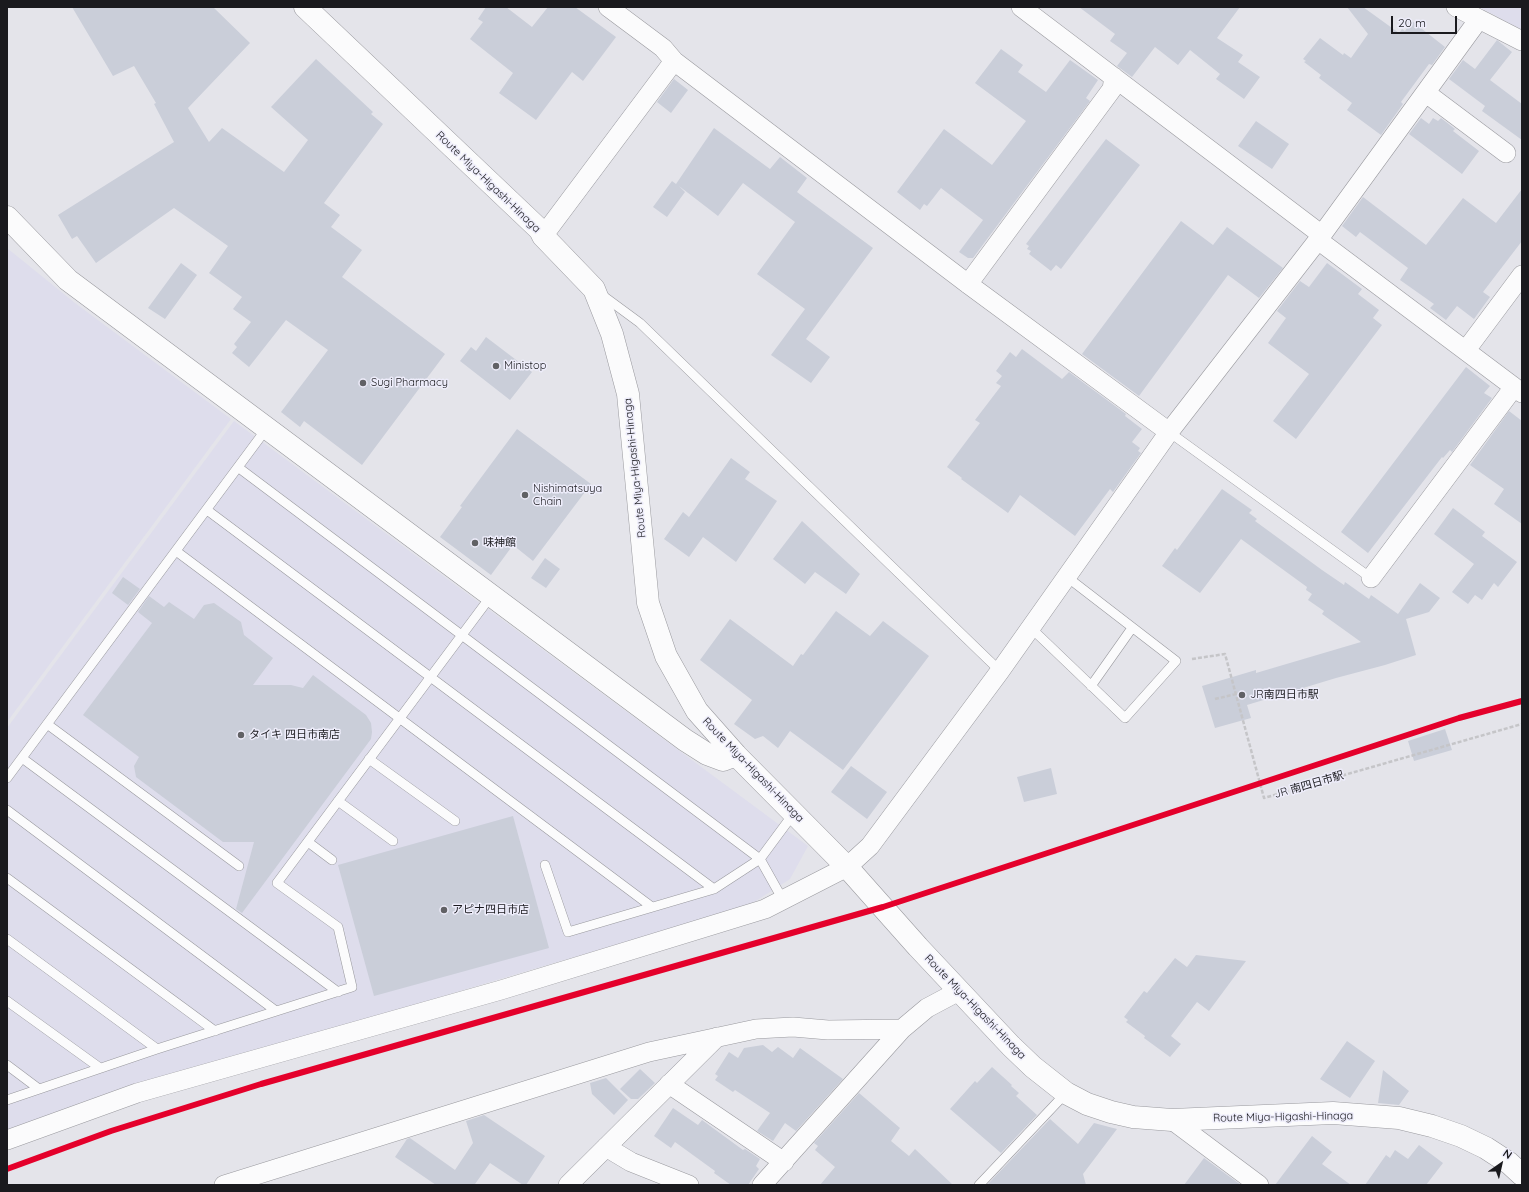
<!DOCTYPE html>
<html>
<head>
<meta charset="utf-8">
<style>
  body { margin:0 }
  #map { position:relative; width:1529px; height:1192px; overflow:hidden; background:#e4e4ea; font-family:Quicksand,sans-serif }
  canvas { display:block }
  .frame { position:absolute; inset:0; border:8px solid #1a1a1e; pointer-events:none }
  .north { position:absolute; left:1481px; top:1144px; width:40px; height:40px; -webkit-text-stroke:3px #eeedfb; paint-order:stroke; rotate:34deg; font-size:11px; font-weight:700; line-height:16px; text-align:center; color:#1a1a1e }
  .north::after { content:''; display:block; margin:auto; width:14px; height:18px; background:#1a1a1e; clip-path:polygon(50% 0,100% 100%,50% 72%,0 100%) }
  .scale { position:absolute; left:1391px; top:16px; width:66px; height:18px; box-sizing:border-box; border:2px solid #1a1a1e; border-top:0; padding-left:5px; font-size:12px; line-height:14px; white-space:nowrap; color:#1a1a1e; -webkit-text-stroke:3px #eeedfb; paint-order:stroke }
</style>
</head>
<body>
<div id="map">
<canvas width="1529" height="1192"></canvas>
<div class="frame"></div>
<div class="north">N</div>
<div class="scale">20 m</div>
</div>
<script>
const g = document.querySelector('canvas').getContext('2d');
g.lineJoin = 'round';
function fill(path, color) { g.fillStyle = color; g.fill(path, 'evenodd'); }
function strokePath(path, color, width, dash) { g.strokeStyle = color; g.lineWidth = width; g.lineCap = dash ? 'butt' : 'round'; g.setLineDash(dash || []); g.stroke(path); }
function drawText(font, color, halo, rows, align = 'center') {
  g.font = font + ' Quicksand,"Noto Sans JP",sans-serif'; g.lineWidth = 3; g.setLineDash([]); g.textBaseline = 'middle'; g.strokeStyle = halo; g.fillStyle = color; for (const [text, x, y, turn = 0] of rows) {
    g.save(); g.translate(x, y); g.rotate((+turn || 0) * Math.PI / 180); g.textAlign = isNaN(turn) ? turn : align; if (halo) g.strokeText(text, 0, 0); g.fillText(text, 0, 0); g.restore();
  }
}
fill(new Path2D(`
  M1479 7H1522V30Z
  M7 248 75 303 231 419 7 722Z
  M234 421 808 846 790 879 748 906 520 973 86 1103 7 1130V728Z`), '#deddec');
fill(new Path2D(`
  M72 7H213L250 43 188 108 209 142 222 128 284 172 308 140 271 107 316 59 373 112 371 114 383 124 324 203 340 215 331 227 362 250 342 277 445 354 362 465 304 421 300 427 281 412 328 350 286 320 249 367 232 353 237 347 234 344 251 322 233 309 242 297 209 273 228 246 174 208 96 263 77 236 72 239 58 215 174 142 154 104 156 103 134 66 113 76Z
  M486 7H506L532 27 548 7H575L616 37 583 81 572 72 536 120 499 93 513 73 470 39 483 22 478 19Z
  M1079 7H1240L1217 38 1243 55 1238 62 1260 77 1244 99 1216 79 1220 74 1190 50 1178 65 1155 47 1132 77 1117 66 1127 53 1110 41 1115 34Z
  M1347 7H1363L1399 33 1402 29 1405 31 1412 21 1445 47 1432 65 1429 64 1401 102 1403 104 1381 135 1347 110 1352 103 1319 78 1321 75 1304 62 1306 61 1303 59 1320 38 1343 55 1344 53 1351 58 1368 34Z
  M1497 40 1512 52 1490 80 1522 104V140L1482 111 1485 106 1449 79 1463 60 1475 69Z
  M1001 49 1023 65 1018 72 1046 92 1070 60 1098 80 1086 98 1090 101 973 258H968L959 252 983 220 941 188 927 206 924 204 920 210 897 192 944 129 992 165 1026 121 975 83Z
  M674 79 688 90 671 113 657 102Z
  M1421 118 1429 124 1433 118 1438 121 1441 118 1455 129 1453 131 1479 151 1462 174 1409 134Z
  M1256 121 1289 144 1272 169 1238 146Z
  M714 128 770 169 780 157 807 178 797 192 873 248 806 339 830 357 811 383 771 355 805 309 757 274 795 222 743 183 718 216 679 186 685 192 667 217 653 207 672 181 676 184Z
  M1106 139 1140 165 1061 269 1056 265 1051 271 1029 254 1031 251 1027 249 1029 246 1026 244Z
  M1522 189V241L1483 292 1490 297 1474 319 1457 306 1446 320 1430 308 1434 304 1400 280 1408 268 1360 232 1356 237 1342 226 1363 197 1426 245 1463 198 1496 223Z
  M1181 221 1213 245 1227 227 1283 268 1259 298 1228 275 1139 396 1082 354Z
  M181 263 197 275 165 319 148 308Z
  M1327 263 1362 289 1358 294 1379 310 1373 318 1382 325 1296 439 1273 421 1309 374 1268 343 1286 318 1277 311 1300 281 1309 287Z
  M486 337 532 372 510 400 460 361 471 347 476 351Z
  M1022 349 1062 379 1069 372 1126 414 1125 416 1142 429 1132 442 1140 448 1138 451 1141 453 1113 492 1110 489 1075 536 1020 495 1008 513 961 479 962 478 947 467 980 423 975 420 1001 386 996 383 1002 376 996 371 1010 352 1016 357Z
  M1466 367 1490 386 1484 393 1492 398 1452 452 1450 450 1443 458 1442 457 1368 553 1341 532Z
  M1509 411 1522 421V524L1494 504 1504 489 1470 465Z
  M517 429 591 484 533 561 513 545 491 575 440 537 462 507 460 506Z
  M731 458 750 472 745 479 777 501 736 562 703 537 689 557 664 539 683 512 689 517Z
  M1222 489 1252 510 1249 513 1257 519 1255 521 1322 570 1344 585 1345 582 1369 599 1371 595 1398 614 1420 583 1440 598 1429 612 1406 619 1416 655 1385 665 1336 678 1247 705 1251 718 1215 728 1202 686 1256 670V673L1361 642 1322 614 1324 611 1308 600 1312 594 1306 590 1307 587 1241 539 1200 593 1162 566 1175 548 1177 550Z
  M1453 508 1485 532 1482 536 1517 562 1498 587 1494 583 1482 600 1475 595 1468 604 1452 592 1474 564 1434 534Z
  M802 521 860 574 846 594 815 572 805 584 773 559Z
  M545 558 560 569 546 588 531 578Z
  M123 577 140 589 128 605 112 593Z
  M149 596 164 607 169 602 194 619 204 605 214 603 241 622 244 635 273 658 253 685H291L303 688 313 675 366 715 371 723 372 732 371 739 242 913 236 909 254 842H223L136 777 134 766 139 757 83 715 152 623 138 612Z
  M836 611 870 636 883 621 929 656 843 770 790 731 778 748 763 736 755 739 734 724 752 700 700 660 730 619 793 666 801 654 803 655Z
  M1445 729 1452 750 1414 761 1408 741Z
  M851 766 887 792 867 819 831 792Z
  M1051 768 1057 794 1024 802 1017 777Z
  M513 816 549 948 374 996 338 865Z
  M1196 955 1246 961 1209 1011 1197 1002 1171 1036 1181 1044 1170 1057 1144 1038 1145 1036 1126 1022 1128 1020 1124 1017 1144 991 1147 993 1175 958 1187 967Z
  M1347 1041 1375 1061 1350 1098 1320 1079Z
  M763 1045 772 1052 778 1047 793 1058 800 1048 843 1079 796 1131 785 1123 773 1141 757 1131 770 1113 735 1090 733 1092 715 1080 718 1076 715 1074 729 1052 738 1058 744 1048Z
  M992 1067 1012 1085 1011 1086 1019 1093 1016 1096 1037 1115 1001 1153 950 1109 975 1081 977 1083Z
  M640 1069 655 1083 638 1099H631L620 1089Z
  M1383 1070 1409 1091 1399 1105 1378 1103Z
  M606 1078 628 1100 614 1115 592 1094 590 1083Z
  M859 1093 900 1128 891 1141 909 1156 915 1149 953 1185H820L835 1167 815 1150 818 1146 814 1143Z
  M673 1108 698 1125 702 1120 743 1150 745 1149 760 1159 756 1166 759 1169 748 1185H731L714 1173 715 1171 675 1142 671 1148 654 1136Z
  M484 1115 545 1156 526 1185H523L490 1163 475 1184 476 1185H436L395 1157 407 1139 410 1138 455 1170 473 1143 466 1121Z
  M1050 1119 1078 1144 1094 1123 1117 1129 1083 1174 1086 1185H987Z
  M1312 1136 1332 1152 1322 1164 1351 1185H1275Z
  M1419 1145 1443 1163 1426 1185H1365L1386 1155 1390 1158 1395 1150 1408 1159Z
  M1204 1158 1241 1185H1184Z`), '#caced9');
const lane = new Path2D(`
  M602 295 640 323 1000 671
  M1169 432 1371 578
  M239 468 760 859 714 889 568 932 545 865
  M207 510 714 889
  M176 551 652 907
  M1031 628 1125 718 1176 661 1067 577
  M1091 686 1132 628
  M47 724 239 866
  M22 758 338 992
  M369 759 455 821
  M7 778 267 428
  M338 801 393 841
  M7 810 276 1011
  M308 842 332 860
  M7 878 215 1031
  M783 900 760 859 794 813
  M7 939 157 1049
  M7 1001 100 1068
  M7 1065 39 1089
  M7 1100 157 1049 352 987 338 927 277 883 491 596
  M979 1185 1066 1093`);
const street = new Path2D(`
  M608 7 663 48 674 61 968 284 1169 432
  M1021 7 1322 235
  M1456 7 1479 19
  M1426 93 1506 153
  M543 236 674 61
  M1318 240 1522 393
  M968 284 1112 89 1114 77
  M1466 350 1522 275
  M1371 578 1514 387
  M669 1084 784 1162
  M1172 1120 1259 1185
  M7 1140 137 1093 501 990 765 909 847 867 870 846 1000 671 1169 432 1318 240 1479 19 1522 41
  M606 1147 631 1162 689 1185
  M224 1185 649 1052 756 1029 793 1027 828 1030 902 1029 927 1008 959 991
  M568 1185 717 1037
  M762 1185 902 1029`);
const secondary = new Path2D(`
  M305 7 540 230 543 236 594 289 612 334 628 394 648 603 666 656 697 711 736 755 847 867 918 947 1011 1046 1033 1067 1066 1093 1087 1104 1111 1112 1133 1117 1172 1120 1333 1113 1399 1118 1432 1126 1461 1136 1486 1148 1509 1163 1522 1175
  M7 217 68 280 685 740 707 754 723 760 736 755`);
strokePath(lane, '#99999e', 10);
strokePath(street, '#99999e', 20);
strokePath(secondary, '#99999e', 23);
strokePath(new Path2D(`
  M1192 659 1225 654 1264 798 1522 724
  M1215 699 1236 694`), '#c5c5c8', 2.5, [4, 2]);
strokePath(lane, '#fbfbfc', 9);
strokePath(street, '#fbfbfc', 19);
strokePath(secondary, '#fbfbfc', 22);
strokePath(new Path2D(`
  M7 1169 111 1131 261 1084 883 907 1459 718 1522 701`), '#e4002b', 6);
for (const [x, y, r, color] of [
  [496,366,4,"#616165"],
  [363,383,4,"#616165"],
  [525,495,4,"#616165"],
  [475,543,4,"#616165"],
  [1242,695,4,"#616165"],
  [241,735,4,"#616165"],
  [444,910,4,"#616165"]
]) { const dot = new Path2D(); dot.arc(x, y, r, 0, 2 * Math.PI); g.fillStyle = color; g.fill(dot); strokePath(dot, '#eeedfb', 1.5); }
drawText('11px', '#1a1a1e', '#eeedfb', [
  ["Route Miya-Higashi-Hinaga",488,182,44],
  ["Route Miya-Higashi-Hinaga",635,468,-96],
  ["Route Miya-Higashi-Hinaga",753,770,46],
  ["JR 南四日市駅",1309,785,-16],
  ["Route Miya-Higashi-Hinaga",975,1007,46],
  ["Route Miya-Higashi-Hinaga",1283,1117,-1]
]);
drawText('11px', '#1a1a1e', '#eeedfb', [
  ["Ministop",504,366],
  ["Sugi Pharmacy",371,383],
  ["Nishimatsuya",533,489],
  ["Chain",533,502],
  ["味神館",483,543],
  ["JR南四日市駅",1250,695],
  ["タイキ 四日市南店",249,735],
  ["アピナ四日市店",452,910]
], 'left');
</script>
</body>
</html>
